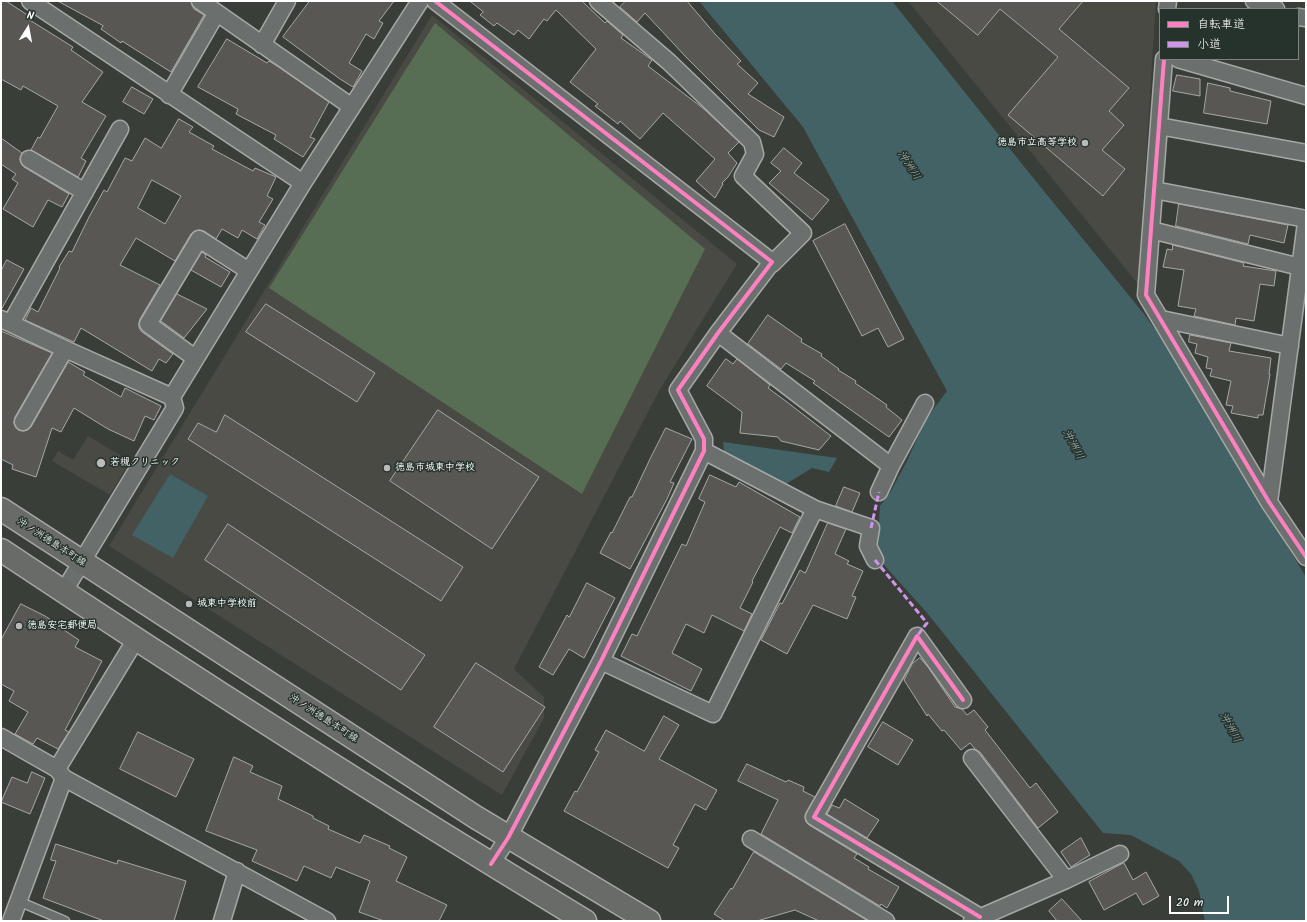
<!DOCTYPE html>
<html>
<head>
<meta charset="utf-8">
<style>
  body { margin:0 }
  #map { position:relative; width:1307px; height:922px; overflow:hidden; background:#3a3e39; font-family:Kalam,"Klee One",sans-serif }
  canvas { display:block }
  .frame { position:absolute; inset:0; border:2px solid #fff; pointer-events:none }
  .legend { position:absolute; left:1159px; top:8px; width:140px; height:52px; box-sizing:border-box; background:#26332d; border:1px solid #7d8581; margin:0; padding:5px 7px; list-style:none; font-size:12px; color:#fff }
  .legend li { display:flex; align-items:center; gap:8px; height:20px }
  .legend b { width:20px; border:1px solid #7d8581 }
  .north { position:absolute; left:8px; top:8px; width:40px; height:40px; -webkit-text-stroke:3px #26332d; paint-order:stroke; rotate:11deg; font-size:11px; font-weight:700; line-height:16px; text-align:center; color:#fff }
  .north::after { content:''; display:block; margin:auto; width:14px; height:18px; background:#fff; clip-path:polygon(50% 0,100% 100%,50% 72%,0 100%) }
  .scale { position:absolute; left:1169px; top:896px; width:60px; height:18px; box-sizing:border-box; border:2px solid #fff; border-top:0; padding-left:5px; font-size:12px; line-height:14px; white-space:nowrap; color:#fff; -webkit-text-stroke:3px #26332d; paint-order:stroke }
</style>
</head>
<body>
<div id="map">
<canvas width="1307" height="922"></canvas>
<div class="frame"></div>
<ul class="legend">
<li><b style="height:5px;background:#ff80c0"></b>自転車道</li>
<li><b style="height:5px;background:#d193ec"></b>小道</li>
</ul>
<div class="north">N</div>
<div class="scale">20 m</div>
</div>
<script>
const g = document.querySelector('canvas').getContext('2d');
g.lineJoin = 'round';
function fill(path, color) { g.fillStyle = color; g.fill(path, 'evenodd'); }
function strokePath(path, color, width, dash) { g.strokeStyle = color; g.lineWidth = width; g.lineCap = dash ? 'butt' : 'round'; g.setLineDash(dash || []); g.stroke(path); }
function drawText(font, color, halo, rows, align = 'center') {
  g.font = font + ' Kalam,"Klee One",sans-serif'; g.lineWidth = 3; g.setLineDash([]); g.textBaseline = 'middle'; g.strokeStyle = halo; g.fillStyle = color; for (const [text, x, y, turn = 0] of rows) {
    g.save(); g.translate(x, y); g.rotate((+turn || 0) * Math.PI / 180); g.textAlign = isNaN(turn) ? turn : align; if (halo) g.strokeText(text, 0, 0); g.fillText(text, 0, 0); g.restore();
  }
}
fill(new Path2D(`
  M908 1H1156L1138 284Z
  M432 15 737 264 659 391 514 669 544 697V718L502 795 109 546Z
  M88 436 130 461 110 495 52 461 58 451 73 460Z`), '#484a43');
fill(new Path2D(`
  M435 23 705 249 582 494 269 288Z`), '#576d54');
fill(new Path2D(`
  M699 1H892L1026 169 1144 314 1160 336 1306 577V921H1205L1199 891 1191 874 1179 861 1131 835 1103 833 928 614 877 557 880 506 891 491 907 461 926 419 947 391 803 127Z
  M723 442 837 458 829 472 812 468 786 484 725 458Z
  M170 474 208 496 173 558 132 535Z`), '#436266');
const building = new Path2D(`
  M1 1H6L29 16 28 19 73 47 71 50 103 72 82 102 106 116 81 158 86 161 78 177 31 150 38 137 40 138 58 106 23 86 21 90 1 79Z
  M58 1H191L192 5 194 9 204 15 171 72 122 41 121 43 101 29 103 26Z
  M310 1H394L379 21 383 23 374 39 366 34 349 63 362 71 353 87 340 79 283 37Z
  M470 1H582L605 23 607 21 623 35 621 38 652 60 648 66 704 109 739 142 728 153 737 163 728 177 722 183 723 184 715 198 696 181 715 159 663 113 640 139 620 121 618 124 595 106 598 104 570 82 596 49 556 10 547 21 544 19 529 39 518 30 514 35 497 23 494 26 480 15 483 12Z
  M626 1H687L715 34 741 61 737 64 758 83 748 94 784 117 774 137 759 130 686 57 645 13 637 22 620 7Z
  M937 1H1083L1059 29 1129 88 1109 111 1124 125 1102 150 1125 169 1103 196 1008 115 1058 57 1000 9 978 35Z
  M227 39 267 63 269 61 277 66 329 102 310 137 315 139 303 157 274 139 276 135 236 114 238 109 198 87Z
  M1177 75 1200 79V96L1173 91Z
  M1208 83 1230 88V91L1271 101 1267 124 1204 113Z
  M132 87 153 99 144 114 123 102Z
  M179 119 193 127 189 132 214 146 212 149 253 171 255 168 276 177 267 196 273 199 259 222 265 225 257 239 242 230 238 238 222 229 216 239 204 231 199 230 195 231 191 234 175 261 136 238 120 265 160 285 140 319 139 323V328L142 332 173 354 166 363 159 359 152 371 81 328 74 342 25 320 31 308 38 312 60 268 59 267 69 251 72 252 89 217 104 190 107 192 125 158 132 161 145 138 161 148ZM152 180 181 196 165 224 138 208Z
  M1 138 22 153 20 159 21 163 24 167 69 194 62 207 48 200 33 227 3 209 18 183 12 179 16 174 1 164Z
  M784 148 802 163 794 173 829 200 812 220 769 183 781 171 771 163Z
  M1179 204 1288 225 1284 243 1250 235 1248 244 1176 226Z
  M845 224 904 339 888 347 878 328 862 336 813 241Z
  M1173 245 1244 263 1243 266 1276 271 1274 286 1260 284 1254 321 1236 318 1235 325 1194 316 1196 309 1178 306 1184 270 1163 267 1167 249 1172 250Z
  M202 252 206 255 205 257 230 272 221 287 191 270Z
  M7 260 24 269 1 310V271Z
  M177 294 207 309 184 338 161 321Z
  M266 304 375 373 357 402 246 332Z
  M768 315 802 339 801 342 822 354 821 356 839 369 838 370 856 381 855 383 887 405 886 407 902 420 889 437 813 383 815 381 786 363 781 369 748 344Z
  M1 331 52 353 15 417 14 422 15 426 18 430 23 431 27 430 31 427 68 362 85 372 83 375 121 397 125 388 161 406 154 420 145 416 134 441 108 429 74 408 61 432 52 428 36 477 12 469 13 465 1 459Z
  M1190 335 1231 343 1229 351 1271 358 1269 374H1270L1263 415H1258V418L1231 413 1233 406 1226 405 1231 381 1210 376 1212 369 1206 368 1208 357 1195 353 1197 344 1189 342Z
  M726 359 733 364 737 359 770 385 768 388 787 402 831 436 819 450 781 441 778 437 740 433 742 412 707 386Z
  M438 410 539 477 492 549 390 481Z
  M225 415 463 567 441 601 188 439 198 423 216 432Z
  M666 428 692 439 670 482 674 483 667 499 630 569 600 553 611 532 612 533 630 497H632L650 459Z
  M710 475 736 487 739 482 800 517 792 533 780 527 752 581 753 582 740 608 752 614 744 631 712 615 704 633 686 624 672 653 702 669 691 691 621 656 632 634 637 636 682 544 686 546 705 502 699 499Z
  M844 487 860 493 852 512 836 506Z
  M828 523 846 529 835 554 849 561 847 564 863 571 852 596 856 597 847 619 813 605 787 654 761 640 780 603 782 604 800 570 805 573Z
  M228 524 425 655 401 690 205 560Z
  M587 583 615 598 584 658 569 649 553 675 539 667 567 615 569 617Z
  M21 604 45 616 62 627 61 628 79 640 75 647 102 661 65 730 69 732 58 749 37 738 33 744 15 734 28 712 9 701 14 691 1 684V640Z
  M920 658 928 667 955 707 962 709 967 715 974 710 988 727 985 730 1030 788 1036 783 1058 812 1038 828 980 752 975 749 970 743 961 750 944 730 942 731 928 714 927 716 904 680 912 664Z
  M476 663 545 707 503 772 434 727Z
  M664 716 679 725 659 759 717 790 706 810 695 804 673 845 679 848 668 868 564 811 575 791 577 792 599 752 595 750 606 730 644 751Z
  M883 722 913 740 898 765 868 747Z
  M138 732 194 759 176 797 120 769Z
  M234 757 253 766 250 772 282 786 278 799 313 816V818L329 826 328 829 360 843 364 835 390 846 389 848 407 857 396 881 447 905 439 921H384L359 912 370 881 336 867 331 878 304 866 297 881 252 861 257 850 206 831Z
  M747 764 786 782 788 780 804 787 803 791 815 797 806 813 805 817 806 822 809 825 857 854 854 858 869 867 868 869 899 887 887 908 881 904 880 906 761 834 778 800 738 781Z
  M32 772 45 778 30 814 1 802 12 777 27 783Z
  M845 799 879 820 867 838 827 814 832 805 839 808Z
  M1081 838 1090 855 1071 867 1061 852Z
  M56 844 117 864 118 860 186 881 174 921H104L43 898 56 861 51 860Z
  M754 852 868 921H819L795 910 757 921H725L714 914 731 888 732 889Z
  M1124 863 1133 880 1146 872 1159 896 1143 905 1136 893 1104 910 1089 882Z
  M1062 899 1082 921H1057L1049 911Z`);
fill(building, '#585754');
strokePath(building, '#a6a8a6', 1);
const lane = new Path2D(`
  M18 901 65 921`);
const street = new Path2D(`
  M30 1 303 183
  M200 1 352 107
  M435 1 772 262 718 333 678 390 704 439V451L601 661 508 838 491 864
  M598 1 669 62 752 142 755 154 743 176 803 233 772 264
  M1254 1 1276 9
  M1167 9 1168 1
  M1298 17 1306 18
  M262 45 287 1
  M1164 59 1146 295 1269 502 1306 557
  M1178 59 1306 96
  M169 95 216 14
  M1159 126 1306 153
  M29 159 85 192
  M1154 190 1306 219
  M1151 230 1300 267
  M1 319 65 349 172 397 175 408 64 591
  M1161 319 1290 346
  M11 323 120 129
  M718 333 891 466 879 492
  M195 358 148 324 199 239 249 271
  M172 397 303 183 420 1
  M23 422 65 349
  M704 451 815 509 871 528 868 546 875 560
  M891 466 925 403
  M1269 502 1306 223
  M601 661 713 714 815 509
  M963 700 917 636 814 817 980 917
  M1 737 57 769 64 778 327 921
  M972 758 1066 880
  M57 769 136 639
  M751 839 886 921
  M11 921 64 778
  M222 921 237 871
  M972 921 1066 880 1120 854`);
const primary = new Path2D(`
  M1 509 477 818 649 921
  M1 550C193 678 388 802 585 921`);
strokePath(lane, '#a6a8a6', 11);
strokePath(street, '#a6a8a6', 19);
strokePath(primary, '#a6a8a6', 25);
strokePath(lane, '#6b6f6d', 8);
strokePath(street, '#6b6f6d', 16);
strokePath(primary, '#696b68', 22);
strokePath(new Path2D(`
  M871 528 879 492
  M875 560 927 623 917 636`), '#d193ec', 3, [6, 3]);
strokePath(new Path2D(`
  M435 1 772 262 718 333 678 390 704 439V451L601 661 508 838 491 864
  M1164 59 1146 295 1269 502 1306 557
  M963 700 917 636 814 817 980 917`), '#ff80c0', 4);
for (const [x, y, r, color] of [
  [1085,143,4,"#babbba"],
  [101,463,5,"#babbba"],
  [387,468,4,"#babbba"],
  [189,604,4,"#babbba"],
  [19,626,4,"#babbba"]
]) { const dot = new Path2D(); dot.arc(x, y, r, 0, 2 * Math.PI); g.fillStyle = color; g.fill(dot); strokePath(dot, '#26332d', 1.5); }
drawText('bold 10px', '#fff', '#26332d', [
  ["徳島市立高等学校",1077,143,"right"],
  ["若槻クリニック",110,463],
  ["徳島市城東中学校",395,468],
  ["城東中学校前",197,604],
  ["徳島安宅郵便局",27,626]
], 'left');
drawText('10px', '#fff', '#26332d', [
  ["沖ノ洲徳島本町線",51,543,33],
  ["沖ノ洲徳島本町線",323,719,33]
]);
drawText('italic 11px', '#abbabc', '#26332d', [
  ["沖洲川",908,166,57],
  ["沖洲川",1072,445,61],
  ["沖洲川",1229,728,61]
]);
</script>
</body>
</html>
